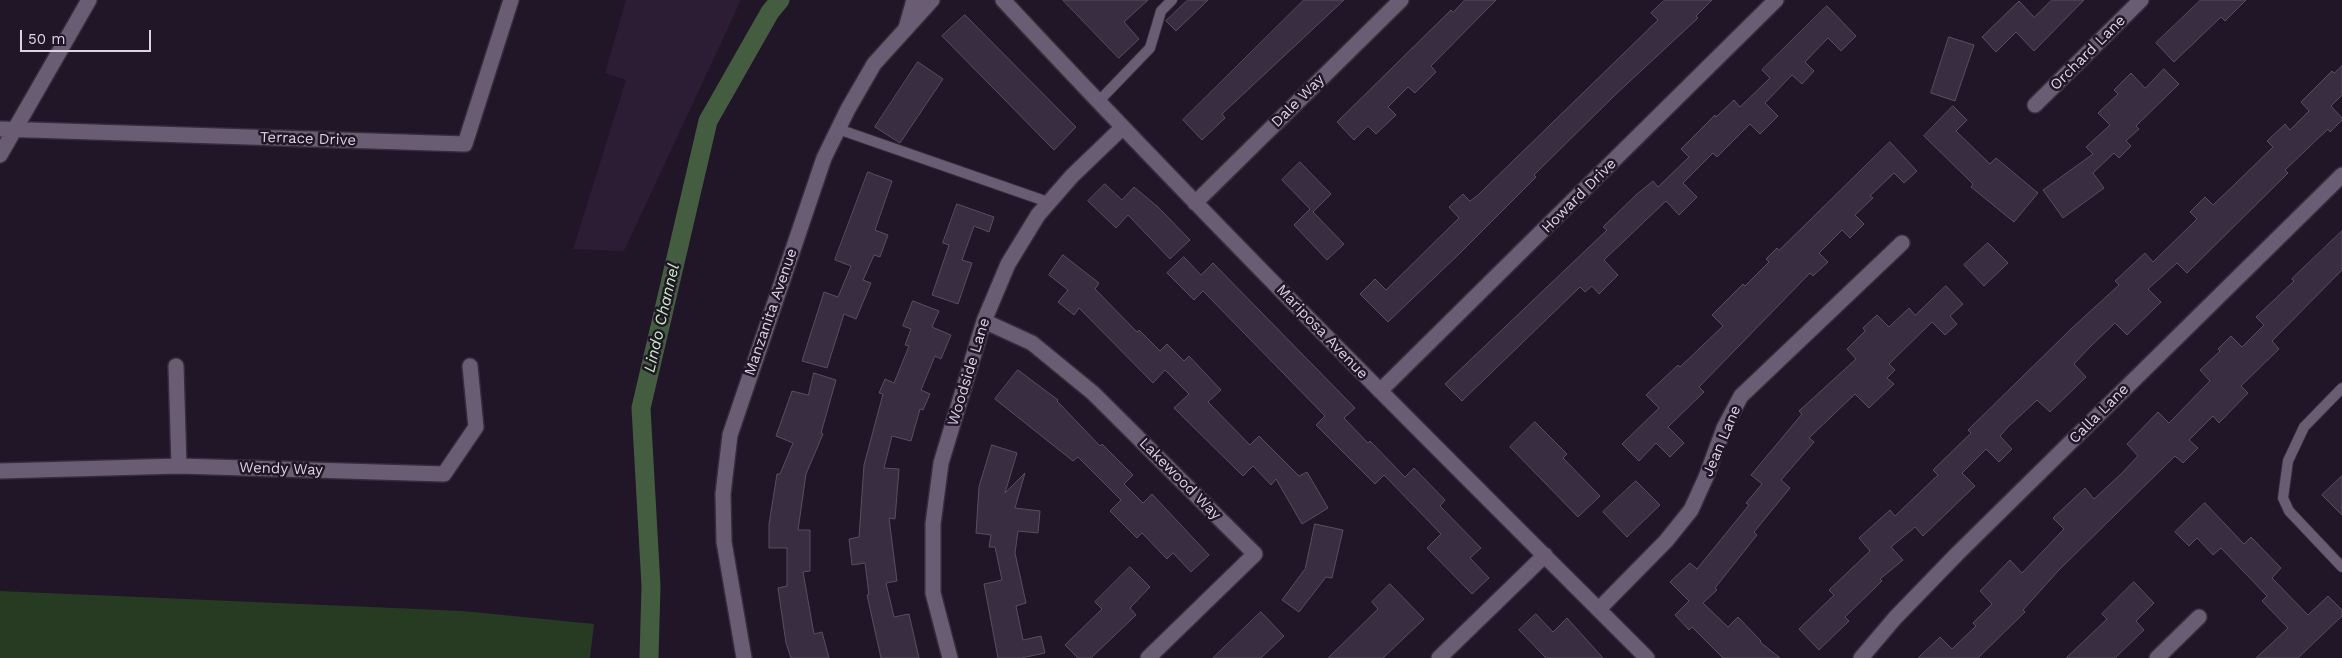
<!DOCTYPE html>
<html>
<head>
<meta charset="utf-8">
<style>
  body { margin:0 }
  #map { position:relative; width:2342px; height:658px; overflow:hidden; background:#211528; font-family:"Work Sans",sans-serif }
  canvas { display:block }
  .scale { position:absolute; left:20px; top:30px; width:131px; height:22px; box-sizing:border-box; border:2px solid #dbd3e0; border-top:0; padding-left:6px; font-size:15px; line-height:18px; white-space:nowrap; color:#dbd3e0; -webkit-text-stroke:4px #211528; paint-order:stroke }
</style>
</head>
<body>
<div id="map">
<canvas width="2342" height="658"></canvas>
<div class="scale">50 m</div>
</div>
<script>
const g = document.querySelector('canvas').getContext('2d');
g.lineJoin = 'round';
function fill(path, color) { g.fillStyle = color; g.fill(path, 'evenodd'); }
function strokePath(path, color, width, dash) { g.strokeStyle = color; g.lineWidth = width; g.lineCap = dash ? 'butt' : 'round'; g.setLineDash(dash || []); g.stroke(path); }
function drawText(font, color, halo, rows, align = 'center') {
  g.font = font + ' "Work Sans",sans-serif'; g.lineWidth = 5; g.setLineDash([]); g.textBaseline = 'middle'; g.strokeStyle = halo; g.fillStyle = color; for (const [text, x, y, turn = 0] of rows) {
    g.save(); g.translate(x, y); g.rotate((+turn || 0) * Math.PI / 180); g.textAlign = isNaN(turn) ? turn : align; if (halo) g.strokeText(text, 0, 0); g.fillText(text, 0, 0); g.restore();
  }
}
fill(new Path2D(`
  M626 0H741L624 251 573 249 626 80 605 73Z`), '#2c1d34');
fill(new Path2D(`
  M0 591 463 611 594 624 590 658H0Z`), '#273b23');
strokePath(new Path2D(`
  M649 658 651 586 641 408 708 121 770 12 780 0`), '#445c3f', 19);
const building = new Path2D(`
  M1063 0H1148L1124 22 1139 39 1119 58Z
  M1188 0H1208L1176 31 1166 21Z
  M1304 0H1344L1222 114 1225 118 1202 140 1183 120Z
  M1465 0H1496L1431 66 1436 72 1415 93 1408 87 1388 107 1396 115 1376 134 1368 126 1354 140 1337 122 1451 10 1453 12Z
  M1665 0H1712L1696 16 1698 18 1615 95 1534 175 1536 177 1459 254 1388 322 1360 294 1375 279 1386 290 1459 218 1449 207 1463 194 1470 201 1478 195 1658 20 1651 13Z
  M2052 0H2084L2034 51 2016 32 1996 52 1982 37 2019 1 2034 17Z
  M2201 0H2246L2225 21 2221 17 2174 62 2156 43Z
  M1827 6 1856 36 1841 51 1828 38 1805 62 1814 71 1802 84 1792 75 1765 103 1778 116 1760 134 1750 124 1717 157 1713 153 1683 183 1697 197 1679 215 1666 201 1604 260 1618 275 1599 294 1592 286 1585 292 1580 287 1462 401 1445 384 1607 230 1603 227 1637 194 1653 181 1658 187 1689 157 1681 149 1715 115 1716 117 1734 100 1740 107 1770 78 1762 70Z
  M965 15 1076 127 1054 150 942 36Z
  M1949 37 1974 45 1955 101 1931 93Z
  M918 62 943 79 900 143 875 127Z
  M2342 66V95L2331 106 2342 118V120L2330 132 2328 129 2285 170 2288 173 2187 273 2177 263 2148 289 2161 302 2127 335 2115 323 2090 347 2074 364 2086 377 2050 412 2037 400 2008 427 2000 436 2012 449 1999 462 1986 449 1962 473 1975 486 1923 536 1915 527 1891 547 1903 560 1880 579 1882 581 1845 617 1849 621 1819 650 1799 629 1834 595 1829 590 1870 551 1859 538 1890 510 1895 516 1938 475 1933 470 1971 433 1968 430 2072 328 2119 285 2115 281 2145 253 2153 262 2197 219 2190 212 2205 197 2213 205 2235 184 2273 147 2267 141 2285 124 2290 130 2309 111 2301 102 2332 71 2334 73Z
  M2164 69 2179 84 2136 126 2139 129 2126 141 2131 146 2119 158 2114 153 2093 173 2104 188 2063 218 2043 190 2093 154 2086 147 2110 125 2098 113 2118 94 2114 90 2131 73 2145 88Z
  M1953 106 1967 120 1956 131 1990 164 1996 158 2038 193 2014 222 1971 187 1973 184 1924 136Z
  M1890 142 1917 171 1904 183 1894 173 1870 196 1873 198 1855 215 1864 224 1850 238 1842 230 1819 253 1828 262 1813 276 1810 273 1699 387 1704 392 1668 427 1684 443 1670 457 1656 443 1639 461 1622 444 1659 408 1646 395 1678 365 1680 367 1723 326 1712 315 1743 284 1745 286 1769 262 1766 259 1777 248 1779 250Z
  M1300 162 1331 194 1313 212 1344 244 1327 260 1294 225 1310 209 1282 180Z
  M868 172 892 181 875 230 888 235 880 257 874 255 863 280 871 283 856 319 844 314 827 368 802 361 824 292 838 297 851 266 835 260Z
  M1105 184 1122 200 1134 187 1158 207 1190 240 1170 259 1128 215 1116 228 1088 201Z
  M957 204 994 217 989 232 974 226 962 260 972 263 958 304 932 295 949 245 943 243Z
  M2342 231V270L2272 341 2279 349 2241 386 2248 393 2219 423 2213 416 2189 440 2198 448 2183 463 2175 456 2058 571 2023 610 2025 612 1978 658H1918L1940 637 1952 649 1976 626 1973 623 1992 604 1980 591 2010 560 2022 573 2064 529 2053 518 2085 488 2094 499 2121 474 2138 456 2127 444 2158 412 2169 423 2210 381 2200 370 2220 351 2218 349 2231 336 2242 347 2264 325 2256 317 2294 281 2292 279Z
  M1988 243 2008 263 1984 286 1964 265Z
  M1063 255 1099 283 1095 289 1137 332 1139 330 1160 351 1167 344 1184 361 1189 356 1221 390 1208 402 1250 445 1259 436 1299 476 1307 472 1328 508 1302 524 1276 479 1271 485 1253 466 1243 476 1174 408 1189 394 1165 370 1153 383 1079 308 1074 315 1058 302 1068 290 1049 275Z
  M1184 257 1201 275 1213 263 1355 408 1344 418 1368 443 1370 441 1405 477 1414 468 1445 500 1440 506 1481 548 1470 558 1489 578 1472 594 1427 548 1441 534 1384 475 1375 484 1316 425 1325 416 1203 291 1194 300 1167 273Z
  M1946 286 1963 304 1950 316 1957 324 1945 335 1932 322 1889 364 1895 370 1887 378 1894 384 1869 408 1855 394 1809 438 1814 442 1781 480 1790 488 1754 532 1757 535 1715 588 1717 590 1703 603 1728 627 1738 617 1761 641 1760 642 1780 658H1723L1692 627 1689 630 1675 615 1689 601 1670 582 1690 563 1697 569 1749 505 1746 503 1762 484 1751 475 1802 414 1799 411 1856 359 1847 349 1865 331 1863 328 1877 315 1889 327 1909 308 1915 315Z
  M913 301 939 311 932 327 951 335 941 359 935 356 921 390 930 394 923 410 920 409 911 441 892 436 884 468 899 469 895 519 889 518 897 581 886 583 894 617 909 614 919 658H881L867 595H869L865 563 852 565 849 539 859 537 864 465 883 394 879 393 885 379 894 383 909 346 905 345 911 329 903 326Z
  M1018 370 1058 400 1057 401 1100 446 1102 444 1133 475 1124 484 1143 503 1152 494 1209 555 1191 572 1173 553 1167 559 1142 533 1137 538 1110 511 1121 500 1078 457 1073 461 995 399Z
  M814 373 836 380 821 433 823 434 806 474 798 530H810V571L803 572 814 634 822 632 829 658H791L786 643 778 588 787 586V548H769V524L777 474H780L793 443 776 436 792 391 808 395Z
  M1535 422 1567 454 1563 458 1600 496 1578 517 1510 447Z
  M992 445 1017 453 1005 493 1025 473 1015 508 1040 511 1038 533 1018 531 1015 553 1026 603 1016 606 1023 640 1041 636 1045 653 1021 658H998L984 584 1002 580 995 547H989L991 535 976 533 979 487Z
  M2342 476V515L2322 495Z
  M1636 481 1660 505 1627 537 1603 512Z
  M2205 503 2244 544 2251 537 2281 568 2272 578 2308 615 2328 596 2342 610V616L2298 658H2256L2288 628 2262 601 2267 596 2221 548 2213 555 2197 538 2189 546 2175 532Z
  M1315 524 1343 530 1332 578 1326 577 1299 612 1282 600 1305 569Z
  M1130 567 1150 587 1130 608 1136 615 1091 658H1078L1065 645 1102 609 1095 602Z
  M2134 582 2154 603 2136 621 2144 630 2115 658H2066L2107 619 2102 614Z
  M1390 584 1424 619 1383 658H1328L1378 609 1372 602Z
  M1261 612 1284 636 1261 658H1213Z
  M1536 614 1553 632 1567 618 1603 658H1546L1519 630Z`);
fill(building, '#392d41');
strokePath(building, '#5a4d62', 1);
const lane = new Path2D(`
  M1098 102 1150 48 1161 11 1172 0
  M838 129 1048 202
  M2342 388 2304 427 2288 461 2283 498 2289 511 2342 567`);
const street = new Path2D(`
  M1003 0C1212 225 1430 441 1647 658
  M906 28 914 0
  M2035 105 2141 0
  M0 129 465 144 511 0
  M0 155 89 0
  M1195 203 1401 0
  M984 321 1032 343 1093 393 1255 554 1148 658
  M176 366 179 466
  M1380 391 1776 0
  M0 471 179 466 444 474 476 427 470 366
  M1599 609 1666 541 1691 510 1706 477 1724 428 1741 396 1902 243
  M950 658 933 593V524L941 463 984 321 1008 264 1038 215 1072 176 1122 128
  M1439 658 1545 555
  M1861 658 1895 618 1957 554 2342 175
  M2157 658 2199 617`);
const secondary = new Path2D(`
  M744 658 724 542 723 494 730 435 824 158 848 109 874 64 932 0`);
strokePath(lane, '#342d3a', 12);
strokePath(street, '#342d3a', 18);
strokePath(secondary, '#342d3a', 18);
strokePath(lane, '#6a5d73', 10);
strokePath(street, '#6a5d73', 15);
strokePath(secondary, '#6a5d73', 15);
drawText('15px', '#dbd3e0', '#211528', [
  ["Orchard Lane",2088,53,-45],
  ["Dale Way",1298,101,-45],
  ["Terrace Drive",308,139,2],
  ["Howard Drive",1579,196,-45],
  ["Manzanita Avenue",771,312,-71],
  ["Mariposa Avenue",1322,332,46],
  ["Woodside Lane",969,372,-73],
  ["Calla Lane",2099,414,-45],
  ["Jean Lane",1722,441,-67],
  ["Wendy Way",281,469,2],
  ["Lakewood Way",1180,479,45]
]);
drawText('italic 16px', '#c4f0bb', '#211528', [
  ["Lindo Channel",662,318,-77]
]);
</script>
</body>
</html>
